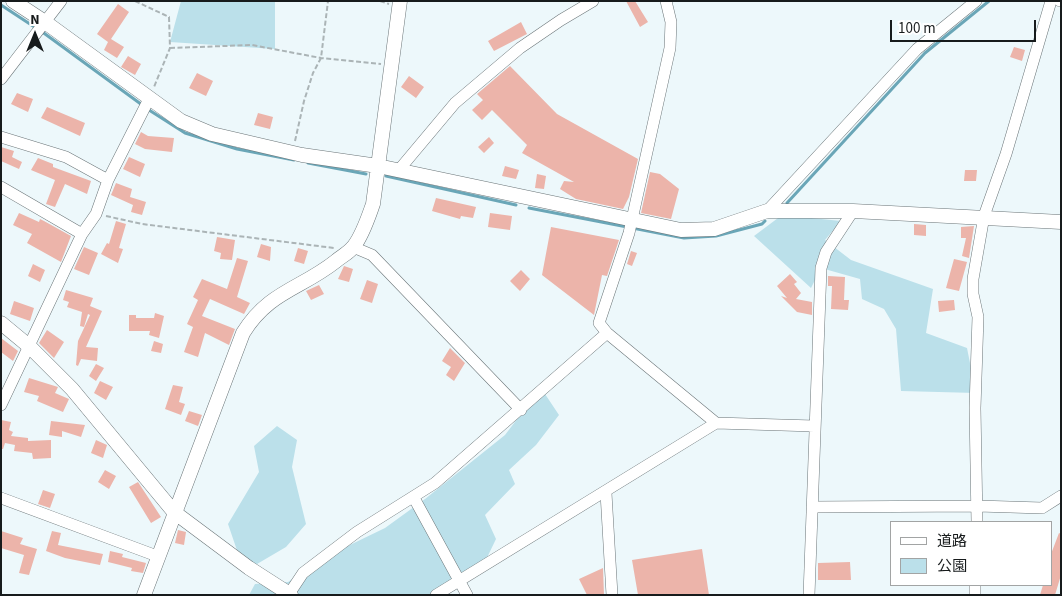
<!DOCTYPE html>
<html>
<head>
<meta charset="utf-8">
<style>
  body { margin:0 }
  #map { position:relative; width:1062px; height:596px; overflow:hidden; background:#edf8fb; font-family:"Source Sans 3","Noto Sans JP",sans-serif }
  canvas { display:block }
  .frame { position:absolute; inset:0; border:2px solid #171b1c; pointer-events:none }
  .legend { position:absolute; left:890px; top:521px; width:162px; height:65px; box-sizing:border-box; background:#fff; border:1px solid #a2a4a4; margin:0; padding:6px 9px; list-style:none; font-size:15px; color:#171b1c }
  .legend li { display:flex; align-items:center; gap:10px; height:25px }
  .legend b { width:25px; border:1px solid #a2a4a4 }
  .north { position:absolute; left:10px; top:10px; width:50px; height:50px; -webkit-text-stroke:4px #fff; paint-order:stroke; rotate:0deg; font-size:14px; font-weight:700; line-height:20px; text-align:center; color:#171b1c }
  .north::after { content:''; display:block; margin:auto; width:18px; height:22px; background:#171b1c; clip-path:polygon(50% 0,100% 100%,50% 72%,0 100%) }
  .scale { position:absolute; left:890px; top:20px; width:146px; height:22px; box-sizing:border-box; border:2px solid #171b1c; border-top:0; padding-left:6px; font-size:15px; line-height:18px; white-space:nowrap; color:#171b1c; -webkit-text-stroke:4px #fff; paint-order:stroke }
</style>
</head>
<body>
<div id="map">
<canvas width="1062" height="596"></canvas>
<div class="frame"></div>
<ul class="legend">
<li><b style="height:6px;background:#fff"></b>道路</li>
<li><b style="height:14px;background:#bbe0ea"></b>公園</li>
</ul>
<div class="north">N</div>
<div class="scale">100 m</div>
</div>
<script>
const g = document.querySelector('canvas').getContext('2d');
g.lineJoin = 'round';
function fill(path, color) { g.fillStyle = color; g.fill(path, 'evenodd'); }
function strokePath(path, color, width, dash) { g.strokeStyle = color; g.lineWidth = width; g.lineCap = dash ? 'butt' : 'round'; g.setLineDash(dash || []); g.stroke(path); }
fill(new Path2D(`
  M181 1H275V49L170 42Z
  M782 215 841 221 825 240 851 260 933 289 926 333 967 348 976 393 901 391 896 329 884 309 862 299 860 279 821 268 811 288 754 236Z
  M545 394 559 415 536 445 509 470 515 484 485 515 496 539 483 566 437 595H249L255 584 288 582 323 558 385 528 425 499 505 435 530 402Z
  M277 426 297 440 292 467 306 524 286 547 257 564 241 562 228 524 259 472 254 446Z`), '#bbe0ea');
strokePath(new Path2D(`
  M1 5 36 28
  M41 31 149 110 185 133 237 149 294 160
  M308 163 366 174
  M386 176 516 205
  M787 203 925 53 989 1
  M529 208 684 238 716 236 762 224 765 221`), '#6aa6b7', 3);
fill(new Path2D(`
  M626 1H635L648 22 640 27Z
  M118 4 129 12 111 39 124 47 117 58 104 50 108 42 97 34Z
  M521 22 527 34 494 51 488 41Z
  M1014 47 1025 50 1022 61 1010 57Z
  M128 56 141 64 135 75 121 67Z
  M510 66 557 114 638 159 629 197 623 209 576 199 560 189 564 181 574 182 522 153 527 145 492 110 482 120 472 110 483 100 477 94Z
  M197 73 213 81 206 96 189 88Z
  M409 76 424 87 416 98 401 87Z
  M17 93 33 99 28 112 11 104Z
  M47 107 85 123 80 136 41 118Z
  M258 113 273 117 270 129 254 125Z
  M141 132 148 136 174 138 172 152 145 149 135 144Z
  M489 137 494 143 484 153 478 147Z
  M1 147 14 151 12 157 22 162 19 169 1 161Z
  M129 157 145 164 140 177 123 169Z
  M38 158 53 164V167L91 181 87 194 65 184 55 207 46 204 55 180 31 170Z
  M505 166 519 170 516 179 502 176Z
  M965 170H977L976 181H964Z
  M650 172 660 174 679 189 671 219 641 213Z
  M537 174 546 176 544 189 535 188Z
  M116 183 132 189 130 197 146 202 142 215 131 212 133 205 111 195Z
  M436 198 476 207 473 218 461 216 460 219 432 211Z
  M19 213 39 222 40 219 44 221 71 236 61 262 27 243 32 234 13 225Z
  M490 213 512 216 510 230 488 227Z
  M116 221 126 224 119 248 123 249 118 263 101 254 107 243 109 244Z
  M914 224 926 225V236L914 235Z
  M974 226 969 258 962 256 966 238H961V227Z
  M551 227 619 240 607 276 602 275 594 315 542 275Z
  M217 237 235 240 232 260 220 259 221 253 214 251Z
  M261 244 271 247 270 261 257 257Z
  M84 247 98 253 89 275 74 269Z
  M298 248 308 251 304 264 294 261Z
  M631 251 637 253 632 266 627 264Z
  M237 258 248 261 237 297 250 303 244 314 210 299 202 316 235 329 229 345 205 333 198 357 184 352 193 327 187 324 198 300 193 297 202 279 227 289Z
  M954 259 967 262 959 291 946 288Z
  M33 264 45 270 40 282 28 276Z
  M344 266 353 269 349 282 338 279Z
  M521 270 530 279 520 291 510 281Z
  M790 274 797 282 794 284 801 293 796 299 812 302V315L797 312 781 296 787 298 777 286Z
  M828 276 845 277 844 300H849L848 310 831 309 832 286H828Z
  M367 280 378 284 372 303 360 299Z
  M319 285 324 294 311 300 306 291Z
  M66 290 93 298 90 306 102 311 86 347 98 348 97 361 81 359 78 366 76 365 78 341 90 315 88 314 84 327 80 326 82 312 67 307 69 302 63 300Z
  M954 300 955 310 939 312 938 301Z
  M14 301 34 308 30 321 10 314Z
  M155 313 164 316 159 338 149 335 150 331H129V315H136V318H154Z
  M47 330 64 342 54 358 39 343Z
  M1 338 18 351 13 361 1 352Z
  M154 341 163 344 161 353 151 351Z
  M450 348 465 363 454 381 446 375 451 367 442 361Z
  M96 364 104 368 96 381 89 376Z
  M29 378 58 387 55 393 69 399 63 412 37 401 39 396 24 392Z
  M100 381 113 387 106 400 94 393Z
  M173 385 183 387 179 402 185 404 181 415 165 409Z
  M189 411 202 415 198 426 185 421Z
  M1 420 11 422 9 430 13 432 11 436 28 438V441L51 440V458L33 459 32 453 14 451 15 445 5 443 3 449H1Z
  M51 421 85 425 81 437 62 431V437L49 435Z
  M96 440 107 445 103 458 91 453Z
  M105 470 116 476 109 489 98 482Z
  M138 482 161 517 151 523 129 487Z
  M43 490 55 494 50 508 38 504Z
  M178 530 186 532 184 545 175 543Z
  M1 531 23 538 20 544 37 549 29 575 19 573 24 555 1 548Z
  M52 531 61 533 58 545 103 554 100 565 65 558 46 551Z
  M1059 533 1061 534V575L1055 595H1040L1043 585H1051V554Z
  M702 549 709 595H638L632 560Z
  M110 551 123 554 122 557 146 563 143 573 131 571 132 568 108 562Z
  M850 562 851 580H818V563Z
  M603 568 604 595H587L579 579Z`), '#ecb4aa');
const minor = new Path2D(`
  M666 1 671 22 670 48 629 233 599 323 607 333 716 423
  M1060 1H1061
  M1 79 61 1
  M1 137 66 157 108 180
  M398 171 455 103 520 48 561 20 593 1
  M1 187 82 234
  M767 211 917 49 976 1
  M353 247 372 255 521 410
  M1 405 82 234 96 214 108 180 149 99
  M606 493 612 595
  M1 498 157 556
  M414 498 467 595
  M812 507 978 506 1042 508 1061 496
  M977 522 975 408 978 317 973 294V279L984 216 1006 154 1051 1
  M289 594 303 573 357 532 435 483 607 333
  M436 595 716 423 814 426
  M809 595 821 268 826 252 853 211
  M975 595V585`);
const tertiary = new Path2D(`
  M13 1 45 22 181 121 212 134 302 155 378 166 681 230 714 229 767 211H853L1061 222
  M1 323 30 347 72 389 174 512 249 568 291 595
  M144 595 243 333C269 291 301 289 336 261 342 256 350 252 354 246 363 234 368 218 373 204L400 1`);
strokePath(minor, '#6b7578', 12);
strokePath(tertiary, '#6b7578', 15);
strokePath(new Path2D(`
  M135 1 169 17 170 48 154 87
  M380 1 389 4
  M170 48 252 45 321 58 381 64
  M295 141 304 101 313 73 321 58 328 1
  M106 216 142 224 334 248`), '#abb4b6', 2, [5, 2.5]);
strokePath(minor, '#fff', 11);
strokePath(tertiary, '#fff', 14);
</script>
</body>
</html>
